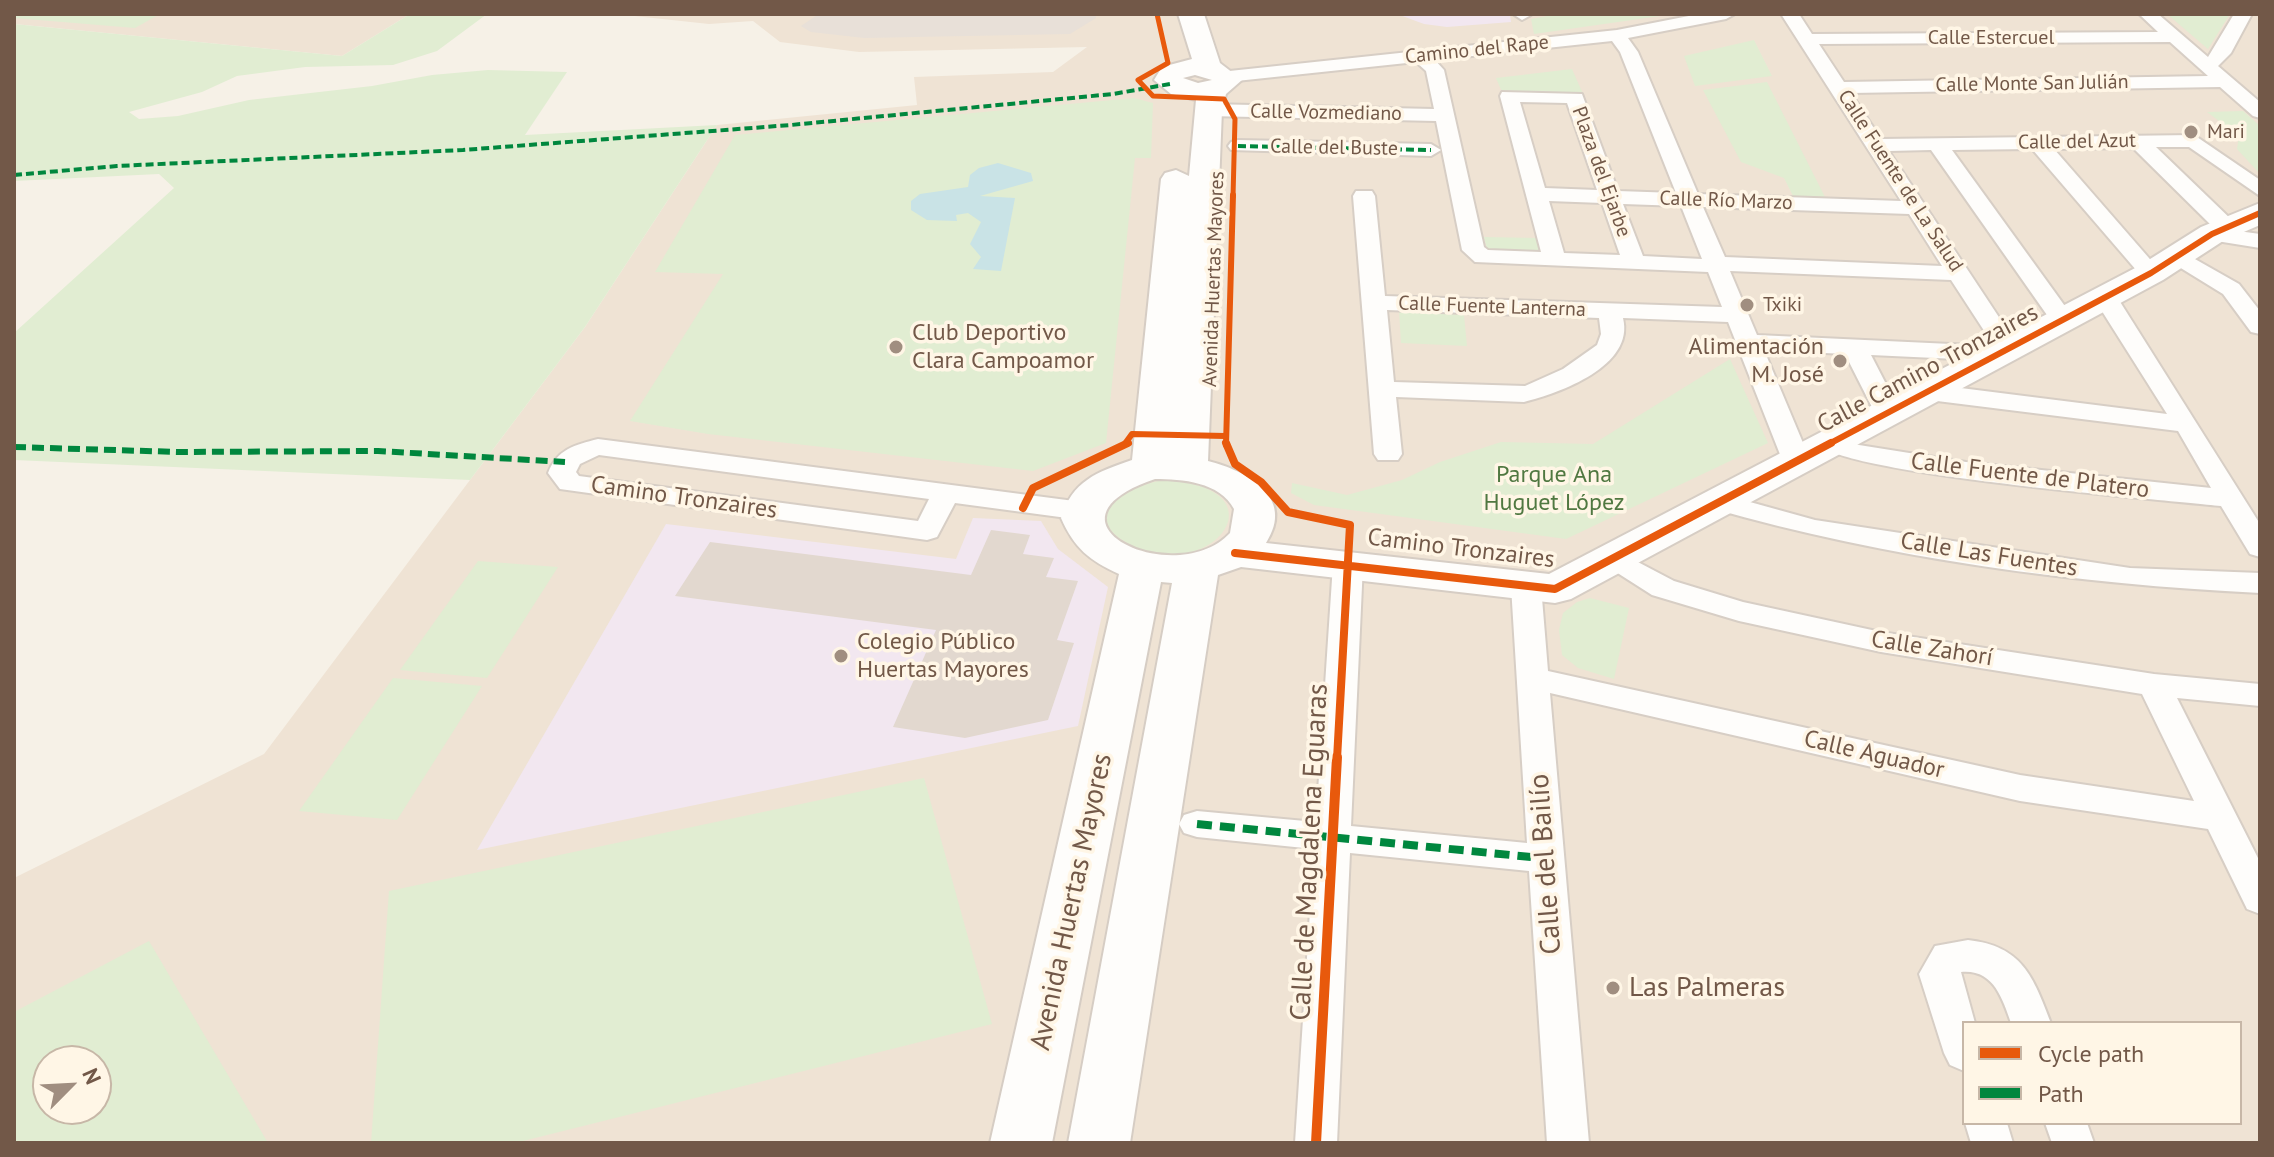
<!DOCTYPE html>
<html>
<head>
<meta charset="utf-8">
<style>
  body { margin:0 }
  #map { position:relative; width:2274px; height:1157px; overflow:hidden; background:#f6f1e7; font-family:"PT Sans",sans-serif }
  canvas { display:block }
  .frame { position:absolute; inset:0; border:16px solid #725848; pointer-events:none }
  .legend { position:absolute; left:1962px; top:1021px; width:280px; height:104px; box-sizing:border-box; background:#fff6e6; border:2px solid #c7b7a7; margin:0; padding:10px 14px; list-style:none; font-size:24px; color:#725848 }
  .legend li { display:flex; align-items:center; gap:16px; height:40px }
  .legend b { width:40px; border:2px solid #c7b7a7 }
  .north { position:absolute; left:32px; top:1045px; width:80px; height:80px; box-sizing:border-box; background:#fff6e6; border:2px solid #c7b7a7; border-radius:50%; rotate:66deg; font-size:22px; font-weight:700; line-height:32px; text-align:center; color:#725848 }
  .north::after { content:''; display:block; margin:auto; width:28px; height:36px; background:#a08e80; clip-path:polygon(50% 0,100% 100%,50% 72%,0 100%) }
</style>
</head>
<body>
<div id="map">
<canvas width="2274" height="1157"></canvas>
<div class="frame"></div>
<ul class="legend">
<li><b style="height:10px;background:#e8590c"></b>Cycle path</li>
<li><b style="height:10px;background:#00873e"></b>Path</li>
</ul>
<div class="north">N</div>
</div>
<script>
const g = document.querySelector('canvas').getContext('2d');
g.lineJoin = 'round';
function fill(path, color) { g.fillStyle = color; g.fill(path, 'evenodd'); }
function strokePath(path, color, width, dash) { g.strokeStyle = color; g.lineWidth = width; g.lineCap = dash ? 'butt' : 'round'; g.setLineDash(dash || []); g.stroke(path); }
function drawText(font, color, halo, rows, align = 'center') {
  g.font = font + ' "PT Sans",sans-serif'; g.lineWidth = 7; g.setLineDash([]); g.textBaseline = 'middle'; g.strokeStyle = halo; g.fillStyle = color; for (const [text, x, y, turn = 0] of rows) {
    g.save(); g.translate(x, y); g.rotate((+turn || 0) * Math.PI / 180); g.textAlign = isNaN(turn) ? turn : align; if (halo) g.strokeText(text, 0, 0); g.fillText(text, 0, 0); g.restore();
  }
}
fill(new Path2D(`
  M14 14H410L342 56 14 24Z
  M616 14H2260V1143H14V878L264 754 585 327 717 125 917 105 914 77 1053 72 1087 47 859 52 780 42 753 21 709 24ZM1964 1023H2240V1123H1964ZM48 1061H96V1109H48Z`), '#efe3d4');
fill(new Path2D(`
  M819 14H1095L1096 18 1070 34 864 38 811 32 801 26Z`), '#e8e0d8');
fill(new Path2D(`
  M1397 14H1510L1511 22 1447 27 1424 24Z
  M973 518 1041 521 1058 549 1108 587 1078 726 477 850 666 524 956 559Z`), '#f2e7f0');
fill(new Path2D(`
  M14 14H160L135 28 14 18Z
  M410 14H487L437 51 393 65 305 67 237 76 202 92 129 112 139 119 178 116 249 100 372 86 432 75 488 70 567 72 525 135 717 125 585 327 470 480 14 460V333L174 188 159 174 14 181V24L342 56Z
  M1558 14H1674L1534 34 1531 19Z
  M2167 14H2230L2208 49Z
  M1754 40 1772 76 1695 86 1684 56Z
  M1572 69 1583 94 1502 92 1496 78Z
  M1767 82 1827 201 1795 200 1784 178 1741 162 1703 90Z
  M1134 98 1153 103 1151 158H1135L1106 443 1033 471 708 434 630 421 723 274 655 272 735 135Z
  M2243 111 2260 126V174L2237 149 2239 136 2207 112Z
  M1484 237 1538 238 1543 255 1488 253Z
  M1399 311 1464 315 1467 346 1401 343Z
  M1730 359 1768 443 1566 539 1314 505 1291 493 1292 483 1347 495 1402 480 1440 462 1501 442 1593 444Z
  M1164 480C1287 487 1212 586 1131 545 1075 517 1129 485 1164 480Z
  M478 561 558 567 487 678 400 670Z
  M1590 598 1629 608 1614 679 1578 668 1562 655 1559 630 1563 613 1577 602Z
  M393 678 482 686 397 820 299 811Z
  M924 778 992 1024 515 1143H371L389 891Z
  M149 941 268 1143H14V1012ZM48 1061H96V1109H48Z`), '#e1edd2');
fill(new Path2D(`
  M998 163 1031 173 1033 181 980 196 1015 198 1001 271 973 269 981 257 970 244 981 222 968 213 956 215 957 221 927 220 911 210V201L920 194 968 187 970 175 979 168Z`), '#c9e3e6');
fill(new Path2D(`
  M991 530 1030 535 1023 554 1054 558 1046 577 1078 581 1057 640 1074 643 1048 720 965 738 893 727 936 630 675 596 710 542 971 575Z`), '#e2d8cf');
const street = new Path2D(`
  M1513 14H1531V15L1522 20Z
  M1699 14H1735L1726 19 1628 38 1638 52 1698 194 1901 201 1781 14H1799L1812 34 2158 32 2139 14H2158L2208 57 2234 14H2252L2231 53 2218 66 2260 102V118L2253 116 2220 87 1851 93 1881 139 2194 135 2260 180V196L2189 147H2156L2236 224 2238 231 2260 234V248L2204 239 2201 234 2204 229 2214 228 2133 148 2054 149 2162 273 2159 278H2143L2032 149 1952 150 2075 320 2072 325H2054L1931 150 1889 151 2020 349 1999 361 1871 355 1901 413 1888 421 1875 413 1845 354 1764 350 1811 462 1807 468H1787L1783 462 1728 322 1623 318C1635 366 1560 393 1524 402L1396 397 1402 454 1398 460H1378L1374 454 1353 196 1356 191H1372L1375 196 1385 296 1722 307 1708 272 1475 262 1462 250 1436 121 1208 116 1198 110 1208 104 1434 109 1426 71 1416 62 1227 82 1218 76 1220 72 1617 30ZM1612 41 1620 52 1676 193 1618 191 1582 94 1502 92 1500 96 1541 252 1488 250 1484 247 1444 70 1435 60ZM2170 42 2208 76 1844 82 1819 44ZM1520 102 1567 103 1597 190 1545 188ZM1549 201 1602 203 1620 255 1564 253ZM1623 204 1681 206 1702 259 1643 256ZM1703 207 1909 214 1942 266 1725 257ZM1730 271 1951 280 1994 346 1757 335ZM1387 310 1599 318 1601 334 1597 345 1563 369 1525 386 1394 382Z
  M1238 140 1431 144 1441 150 1431 156 1231 150 1228 146 1231 142Z
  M2179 250 2239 284 2260 311V334L2251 332 2223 294 2171 262 2168 257 2171 252Z
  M2105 290 2117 297 2260 524V557L2250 554 2221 506C2165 500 1838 474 1817 443L1820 437 1830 435 1859 445 1966 462 2211 488 2178 431 1929 400 1916 392 1929 384 2167 414 2093 297Z
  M598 439 1082 502 1092 505 1096 511 1092 517 1082 520 955 503 937 537 927 540 560 489 548 473C557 449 575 445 598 439ZM599 455 929 499 918 521 579 476 576 472 580 464Z
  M1721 494 1815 520 2130 568 2260 573V593C2076 584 1889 559 1711 508L1707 502 1711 496Z
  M1615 550 1674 581 1743 602 1881 632 2154 674 2260 684V706L2177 698 2260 862V914L2247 909 2208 829 2020 801 1550 693 1589 1143H1547L1529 871 1350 853 1337 1143H1295L1314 849 1197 837 1184 833 1179 824 1184 815 1197 811 1316 822 1333 564 1338 557H1358L1363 564 1351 826 1527 843 1511 586 1515 579H1537L1541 586 1548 671 2020 775 2194 801 2142 694 1881 652 1739 621 1652 595 1605 565 1600 559 1605 553Z
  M1968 940C2022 946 2033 976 2051 1023H2011C2002 997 1993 969 1961 972L1975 1023H1964V1071L1950 1065 1944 1053 1919 974 1935 946Z
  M1965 1123H2007L2013 1143H1971Z
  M2045 1123H2087L2094 1143H2052Z`);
const secondary = new Path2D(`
  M1178 14H1204L1220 63 1242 80 1226 94 1222 110 1208 461C1247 471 1296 497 1266 543L1549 574 2139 266 2201 227 2260 203V225L2223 241 2163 280 1571 599 1555 603 1241 567 1218 575 1130 1143H1068L1172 583 1161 582 1052 1143H990L1119 574C1090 561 1074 548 1061 518 1072 481 1097 472 1132 460L1161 179 1165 173 1176 170 1189 176 1196 100 1171 94 1154 80 1162 67 1192 59ZM1195 75 1212 80 1198 83 1183 78ZM1155 479C1182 479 1220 482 1234 509L1230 533C1176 591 1028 522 1155 479Z`);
strokePath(street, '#d7cec5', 4);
strokePath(secondary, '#d6cdc4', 4);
fill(street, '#fefdfb');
fill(secondary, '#fefdfb');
strokePath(new Path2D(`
  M1238 146 1431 150
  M14 175 117 166 463 150 791 125 1113 94 1170 84`), '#00873e', 4, [8, 4]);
strokePath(new Path2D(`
  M14 447 179 452 378 451 565 462`), '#00873e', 6, [12, 6]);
strokePath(new Path2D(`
  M1197 824 1531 857`), '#00873e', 8, [15, 8]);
strokePath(new Path2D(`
  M1157 14 1168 63 1138 80 1153 96 1224 99 1235 119 1233 197`), '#e8590c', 5);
strokePath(new Path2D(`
  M1124 445 1132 434 1225 436
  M1226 445 1233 195
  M1827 445 2151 273 2212 234 2260 213`), '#e8590c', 6);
strokePath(new Path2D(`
  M1226 443 1235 464 1261 482 1288 512 1350 525 1337 759
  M1023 508 1033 488 1128 443
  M1235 553 1555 589 1831 443`), '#e8590c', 8);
strokePath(new Path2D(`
  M1316 1143 1337 757`), '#e8590c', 10);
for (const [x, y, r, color] of [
  [2191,132,8,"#a08e80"],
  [1747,305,8,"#a08e80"],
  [896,347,8,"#a08e80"],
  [1840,361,8,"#a08e80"],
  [841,656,8,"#a08e80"],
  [1613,988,8,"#a08e80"]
]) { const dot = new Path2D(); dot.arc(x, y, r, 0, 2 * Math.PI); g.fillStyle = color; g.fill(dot); strokePath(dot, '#fff6e6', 3); }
drawText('20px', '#725848', '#fff6e6', [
  ["Calle Estercuel",1991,38],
  ["Camino del Rape",1477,50,-6],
  ["Calle Monte San Julián",2032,84,-1],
  ["Calle Vozmediano",1326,113,1],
  ["Calle del Azut",2077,142,-1],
  ["Calle del Buste",1334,148,1],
  ["Plaza del Ejarbe",1601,172,70],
  ["Calle Fuente de La Salud",1900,181,57],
  ["Calle Río Marzo",1726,201,2],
  ["Avenida Huertas Mayores",1214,279,-88],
  ["Calle Fuente Lanterna",1492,307,2]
]);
drawText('20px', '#725848', '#fff6e6', [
  ["Mari",2207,132],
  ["Txiki",1763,305]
], 'left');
drawText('24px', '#725848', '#fff6e6', [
  ["Club Deportivo",912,333],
  ["Clara Campoamor",912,361],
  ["Alimentación",1824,347,"right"],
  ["M. José",1824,375,"right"],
  ["Colegio Público",857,642],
  ["Huertas Mayores",857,670]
], 'left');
drawText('24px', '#725848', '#fff6e6', [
  ["Calle Camino Tronzaires",1928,369,-28],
  ["Calle Fuente de Platero",2030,476,7],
  ["Camino Tronzaires",684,498,8],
  ["Camino Tronzaires",1461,549,7],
  ["Calle Las Fuentes",1989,555,9],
  ["Calle Zahorí",1932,649,9],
  ["Calle Aguador",1874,755,13]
]);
drawText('24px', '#507841', '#fff6e6', [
  ["Parque Ana",1554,475],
  ["Huguet López",1554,503]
]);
drawText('28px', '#725848', '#fff6e6', [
  ["Calle de Magdalena Eguaras",1310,852,-87],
  ["Calle del Bailío",1546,864,-94],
  ["Avenida Huertas Mayores",1072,902,-78]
]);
drawText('28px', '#725848', '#fff6e6', [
  ["Las Palmeras",1629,988]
], 'left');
</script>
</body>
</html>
